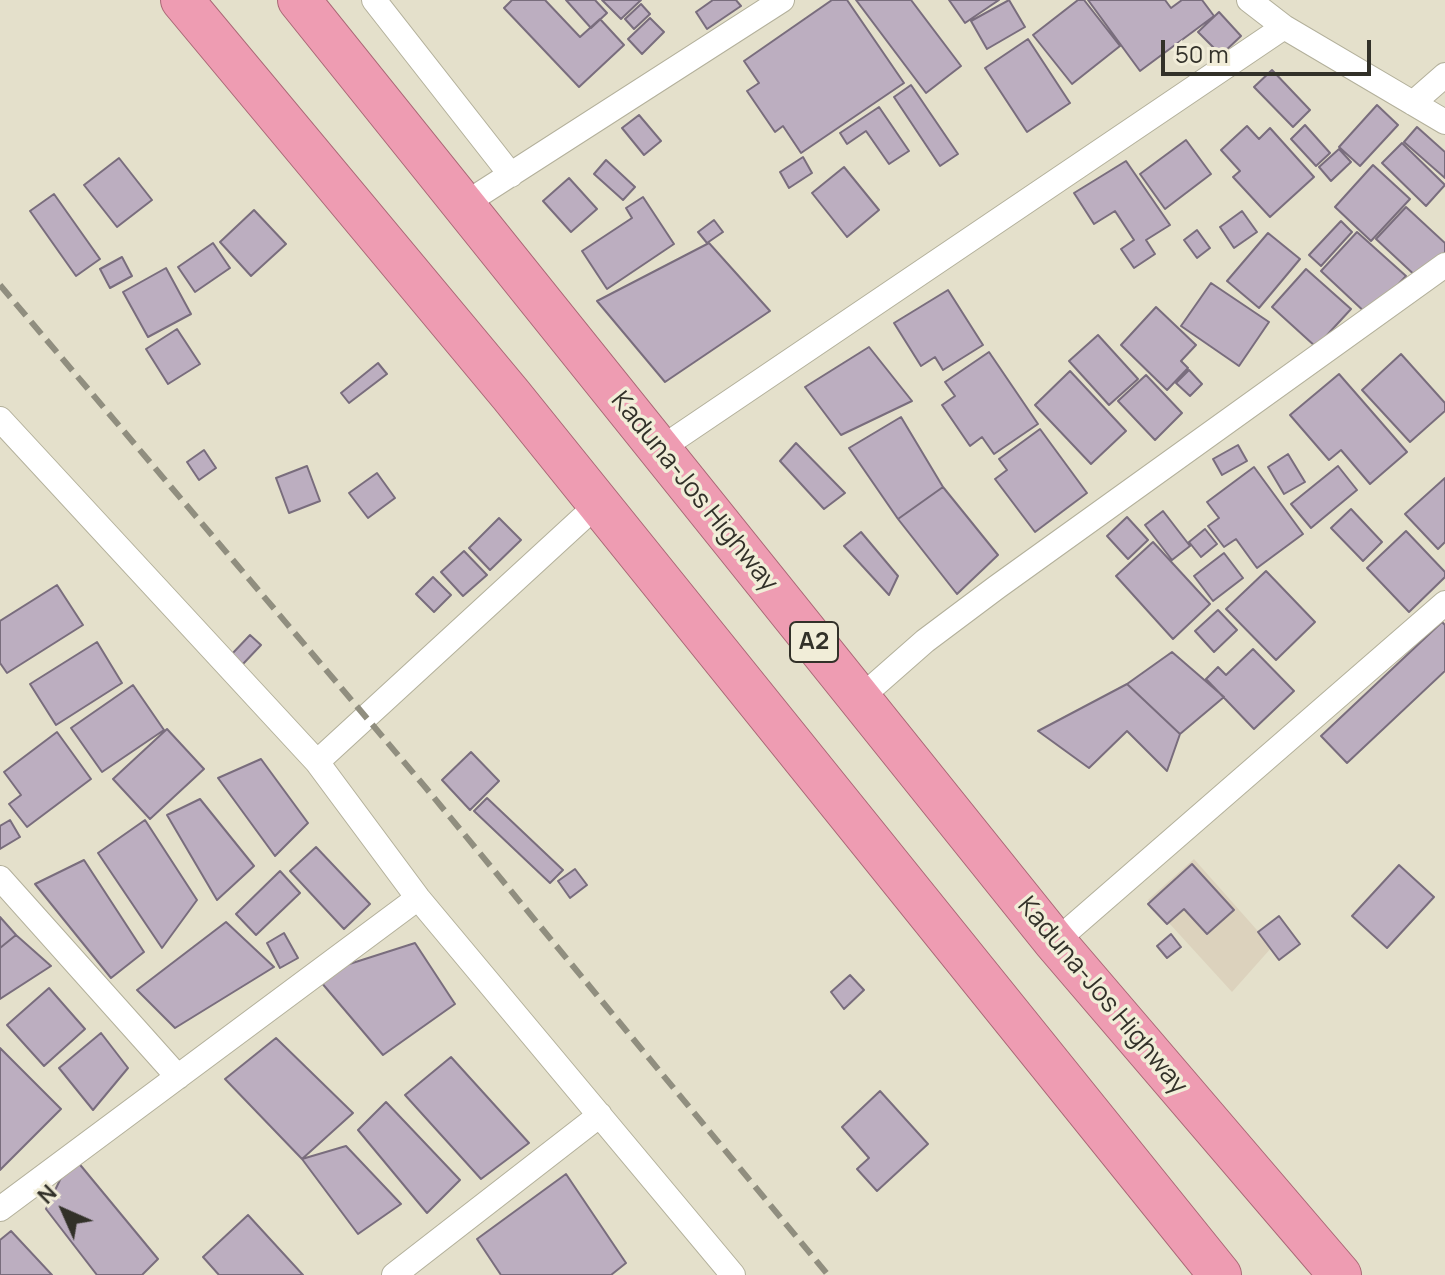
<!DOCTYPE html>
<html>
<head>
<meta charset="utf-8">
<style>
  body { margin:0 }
  #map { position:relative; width:1445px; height:1275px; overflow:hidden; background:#e4e0cb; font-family:Manrope,sans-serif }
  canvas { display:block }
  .north { position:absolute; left:24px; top:1171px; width:80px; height:80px; -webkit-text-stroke:6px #f1edd8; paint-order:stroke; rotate:315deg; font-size:22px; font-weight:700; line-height:32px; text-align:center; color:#323129 }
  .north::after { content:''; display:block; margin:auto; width:28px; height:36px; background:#323129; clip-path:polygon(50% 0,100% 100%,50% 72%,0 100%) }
  .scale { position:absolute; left:1161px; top:40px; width:210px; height:36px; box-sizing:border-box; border:4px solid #323129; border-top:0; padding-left:10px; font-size:24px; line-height:28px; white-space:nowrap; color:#323129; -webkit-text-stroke:6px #f1edd8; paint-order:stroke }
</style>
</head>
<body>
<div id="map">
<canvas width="1445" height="1275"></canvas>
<div class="north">N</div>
<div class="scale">50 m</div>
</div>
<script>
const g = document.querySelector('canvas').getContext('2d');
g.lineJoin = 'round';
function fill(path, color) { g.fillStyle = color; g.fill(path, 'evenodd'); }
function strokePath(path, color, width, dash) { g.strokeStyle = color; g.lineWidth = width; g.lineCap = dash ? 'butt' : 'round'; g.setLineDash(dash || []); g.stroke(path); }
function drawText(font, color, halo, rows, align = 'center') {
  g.font = font + ' Manrope,sans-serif'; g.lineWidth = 7; g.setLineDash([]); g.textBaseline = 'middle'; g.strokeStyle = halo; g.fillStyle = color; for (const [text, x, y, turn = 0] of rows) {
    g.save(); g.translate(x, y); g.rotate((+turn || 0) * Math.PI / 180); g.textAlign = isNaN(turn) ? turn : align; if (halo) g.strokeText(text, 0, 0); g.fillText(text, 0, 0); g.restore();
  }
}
fill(new Path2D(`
  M1194 859 1272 947 1232 992 1148 900Z`), '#dcd2bd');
const building = new Path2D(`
  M512 0H545L580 37 600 19 624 45 579 87 504 8Z
  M566 0H595L607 13 591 28Z
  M602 0H641L621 19Z
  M713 0H736L741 6 707 29 696 12Z
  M832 0H847L904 83 801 153 783 126 775 132 747 91 759 83 744 61Z
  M856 0H911L961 66 926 93Z
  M949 0H999L965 23Z
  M1009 0 1025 27 987 49 971 21Z
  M1078 0H1084L1120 46 1072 84 1033 35Z
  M1088 0H1165L1171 8 1182 0H1202L1214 16 1140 71Z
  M641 4 650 14 634 29 625 19Z
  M1219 12 1241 36 1221 55 1198 32Z
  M650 18 664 32 642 54 628 39Z
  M1028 39 1070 103 1027 132 985 68Z
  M1272 70 1310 110 1293 127 1254 87Z
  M911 85 958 154 940 166 894 97Z
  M1377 105 1398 125 1360 166 1339 147Z
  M879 107 909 151 889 164 866 131 847 144 840 133Z
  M639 115 661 141 644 155 622 128Z
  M1305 125 1330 153 1316 166 1291 139Z
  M1247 126 1259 139 1270 128 1314 177 1270 217 1233 177 1240 171 1221 150Z
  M1417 127 1445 152V178L1404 142Z
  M1186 140 1211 174 1165 209 1140 174Z
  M1402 143 1445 185 1426 206 1382 163Z
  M1339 149 1351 162 1331 181 1319 167Z
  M803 157 812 173 789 188 780 172Z
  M119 158 152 200 117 227 84 185Z
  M606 160 635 187 623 200 594 174Z
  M1126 161 1170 225 1146 240 1155 254 1134 268 1121 249 1134 240 1115 211 1094 224 1074 193Z
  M1373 165 1410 199 1371 241 1335 207Z
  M844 167 879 210 847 237 812 193Z
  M569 178 597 209 571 232 543 201Z
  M54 194 100 259 76 276 30 211Z
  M643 197 674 244 607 289 582 251 632 218 626 208Z
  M1406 207 1445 243V254L1420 280 1376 239Z
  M254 210 286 244 251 276 220 242Z
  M1242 211 1257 232 1234 248 1220 227Z
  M714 220 723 232 707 243 698 232Z
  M1341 221 1352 232 1321 266 1309 255Z
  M1197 230 1210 248 1197 258 1184 240Z
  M1357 232 1406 276 1369 316 1321 271Z
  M1268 233 1300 259 1259 308 1227 281Z
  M213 243 230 268 195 292 178 267Z
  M709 243 770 311 665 382 597 301Z
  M122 257 132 276 110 288 100 269Z
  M166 268 191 314 148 337 123 292Z
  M1306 269 1351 309 1316 347 1272 307Z
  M1211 283 1269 322 1239 366 1181 326Z
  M948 290 983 345 943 370 935 357 921 366 894 323Z
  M1156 307 1196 345 1181 361 1188 368 1167 390 1121 345Z
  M177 329 200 364 168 384 146 349Z
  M1098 335 1138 379 1109 405 1069 361Z
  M869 347 912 401 841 435 805 387Z
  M989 352 1038 424 994 454 982 437 970 446 942 405 955 396 945 382Z
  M1401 354 1445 403V411L1410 442 1362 390Z
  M378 363 387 374 349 403 341 393Z
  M1189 370 1202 384 1190 396 1176 383Z
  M1070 371 1126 431 1091 464 1035 405Z
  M1339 374 1407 452 1370 484 1341 450 1329 460 1290 415Z
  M1146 375 1182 413 1155 440 1118 401Z
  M901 417 943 487 898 519 849 448Z
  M1040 429 1087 493 1035 532 995 479 1007 470 999 459Z
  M796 443 845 493 824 509 780 461Z
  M1238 445 1247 461 1222 475 1213 459Z
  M204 450 216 468 199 480 187 462Z
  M1288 454 1305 482 1284 494 1268 467Z
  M307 466 320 501 289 513 276 478Z
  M1338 466 1357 490 1311 528 1291 504Z
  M1254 467 1303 534 1257 568 1236 539 1224 547 1208 526 1219 518 1207 502Z
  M377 473 395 498 368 518 349 493Z
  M1445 478V542L1438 549 1405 514Z
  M943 487 998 555 957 594 898 519Z
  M1351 509 1382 542 1363 561 1331 528Z
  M1163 511 1190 546 1172 560 1145 525Z
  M1127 517 1148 540 1128 559 1107 536Z
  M499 518 521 540 490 570 469 548Z
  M1205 529 1217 544 1201 557 1189 542Z
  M1406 531 1445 572V577L1409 612 1367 568Z
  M861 532 898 576 889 595 844 546Z
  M1153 542 1210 604 1173 639 1116 576Z
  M464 551 487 575 463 596 441 572Z
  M1224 553 1243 578 1213 601 1194 576Z
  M1266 571 1315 622 1276 660 1226 609Z
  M433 577 451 595 434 612 416 594Z
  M57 585 83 625 7 673 0 663V621Z
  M1218 610 1237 630 1214 652 1195 631Z
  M1442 622 1445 625V671L1347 763 1321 736Z
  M250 635 261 645 242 665 231 655Z
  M97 642 122 683 56 725 30 684Z
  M1253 649 1294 691 1254 729 1206 679 1218 667 1226 675Z
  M1172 652 1224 697 1180 734 1127 684Z
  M1127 684 1180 734 1167 771 1127 731 1089 768 1038 731Z
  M133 685 164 730 102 772 71 728Z
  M167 729 204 769 150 819 113 779Z
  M57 732 91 779 27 827 9 804 21 795 4 772Z
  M471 752 499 781 470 810 442 780Z
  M261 759 308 823 275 856 218 778Z
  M487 798 563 870 550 883 474 811Z
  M200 799 254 866 217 900 167 815Z
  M10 820 20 837 0 849V826Z
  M145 820 197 900 162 948 98 853Z
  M316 847 370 904 344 929 290 871Z
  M84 860 144 952 111 978 35 884Z
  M1192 864 1234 910 1207 934 1184 909 1167 924 1148 904Z
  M1399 865 1434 897 1387 948 1352 916Z
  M575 869 587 885 570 898 558 881Z
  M280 871 300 893 256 935 236 914Z
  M1279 916 1300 944 1279 960 1258 932Z
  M0 917 16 935 0 948Z
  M226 922 274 967 175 1028 137 990Z
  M284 933 298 958 280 968 267 943Z
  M1171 934 1181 947 1167 958 1157 946Z
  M16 935 51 966 0 999V948Z
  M415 943 455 1004 383 1055 315 975Z
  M850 975 864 990 844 1009 831 992Z
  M49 988 85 1029 44 1066 7 1025Z
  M101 1033 128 1068 93 1110 59 1068Z
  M276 1038 353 1113 302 1159 225 1079Z
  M0 1048 61 1109 0 1170Z
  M451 1057 529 1143 481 1179 405 1095Z
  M880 1091 928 1144 877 1191 857 1169 869 1158 842 1127Z
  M386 1102 460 1180 427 1213 358 1130Z
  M346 1146 401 1204 358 1234 302 1159Z
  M72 1155 158 1259 142 1275H97L46 1209Z
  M566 1174 626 1263 611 1275H501L477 1239Z
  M248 1215 303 1275H219L203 1257Z
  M11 1231 52 1275H0V1240Z`);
fill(building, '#bcaec0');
strokePath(building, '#796d7d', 2);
const minor = new Path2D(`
  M374 0 511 175
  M1249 0 1284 27 1445 122
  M1413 103 1445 75
  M463 205 782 0
  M0 419 317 762 418 898 733 1275
  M660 449 1284 27
  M859 699 925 641 997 587 1445 265
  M317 762 598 504
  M0 878 178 1077
  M1055 942 1445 603
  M0 1209 418 898
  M394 1275 600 1115`);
const trunk = new Path2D(`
  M182 0 511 395 1220 1275
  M299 0 1055 942 1340 1275`);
strokePath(minor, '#b3b09b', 26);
strokePath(trunk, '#a96775', 44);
strokePath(minor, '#fff', 24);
strokePath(trunk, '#ee9cb2', 42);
strokePath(new Path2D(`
  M0 285 426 788 828 1275`), '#908e7f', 6, [16, 8]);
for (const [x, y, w] of [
  [814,642,48]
]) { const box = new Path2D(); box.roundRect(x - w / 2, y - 20, w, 40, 6); g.fillStyle = '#f1edd8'; g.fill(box); strokePath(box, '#323129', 2); }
drawText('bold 24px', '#323129', null, [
  ["A2",814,642]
]);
drawText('26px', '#323129', '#f1edd8', [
  ["Kaduna-Jos Highway",694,492,51],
  ["Kaduna-Jos Highway",1102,996,50]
]);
</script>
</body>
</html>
